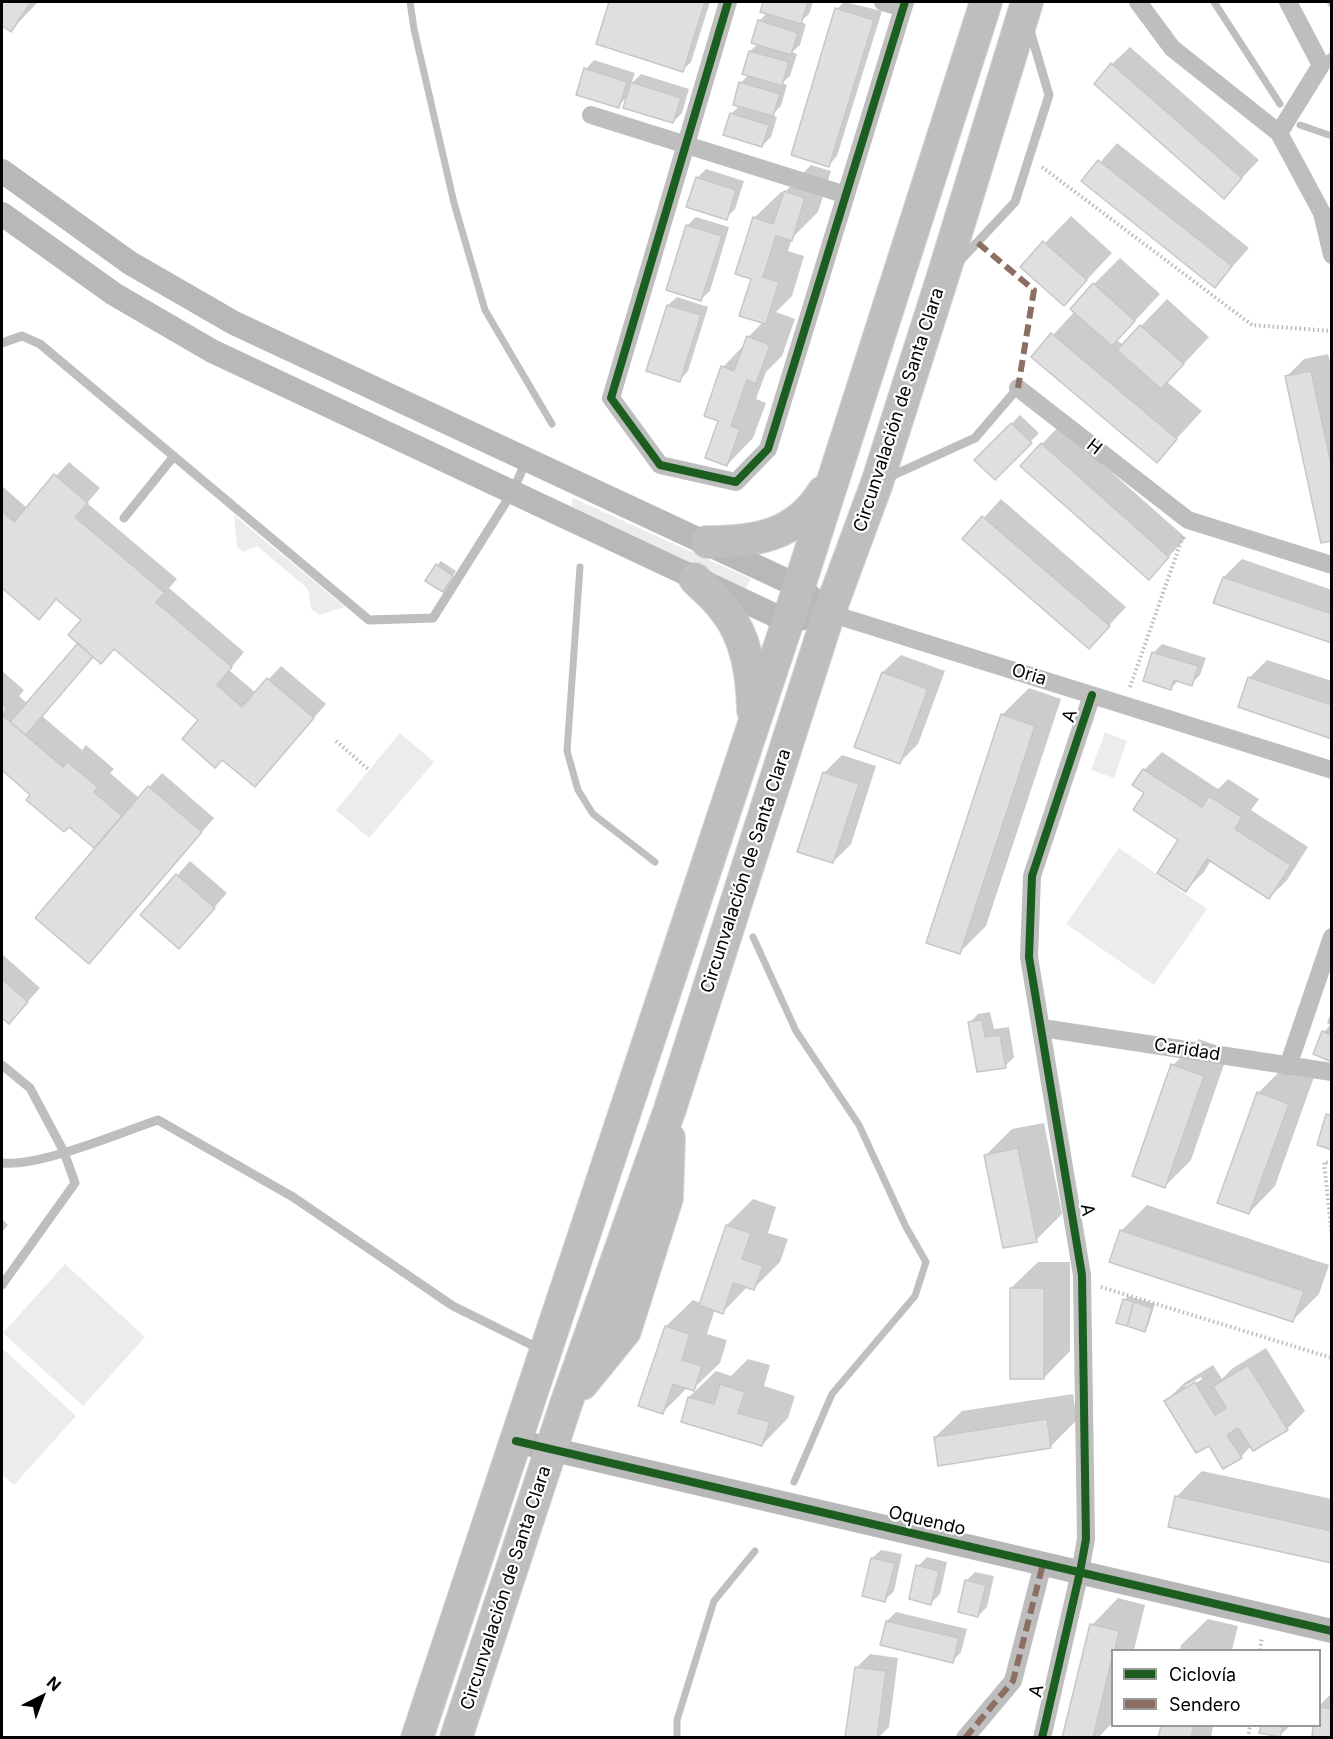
<!DOCTYPE html>
<html>
<head>
<meta charset="utf-8">
<style>
  body { margin:0 }
  #map { position:relative; width:1333px; height:1739px; overflow:hidden; background:#fff; font-family:Inter,sans-serif }
  canvas { display:block }
  .frame { position:absolute; inset:0; border:3px solid #000; pointer-events:none }
  .legend { position:absolute; left:1111px; top:1649px; width:210px; height:78px; box-sizing:border-box; background:#fff; border:2px solid #999; margin:0; padding:8px 10px; list-style:none; font-size:18px; color:#000 }
  .legend li { display:flex; align-items:center; gap:12px; height:30px }
  .legend b { width:30px; border:2px solid #999 }
  .north { position:absolute; left:12px; top:1667px; width:60px; height:60px; -webkit-text-stroke:4px #fff; paint-order:stroke; rotate:42deg; font-size:16px; font-weight:700; line-height:24px; text-align:center; color:#000 }
  .north::after { content:''; display:block; margin:auto; width:21px; height:27px; background:#000; clip-path:polygon(50% 0,100% 100%,50% 72%,0 100%) }
</style>
</head>
<body>
<div id="map">
<canvas width="1333" height="1739"></canvas>
<div class="frame"></div>
<ul class="legend">
<li><b style="height:8px;background:#1b5e20"></b>Ciclovía</li>
<li><b style="height:8px;background:#8d6e63"></b>Sendero</li>
</ul>
<div class="north">N</div>
</div>
<script>
const g = document.querySelector('canvas').getContext('2d');
g.lineJoin = 'round';
function fill(path, color) { g.fillStyle = color; g.fill(path, 'evenodd'); }
function strokePath(path, color, width, dash) { g.strokeStyle = color; g.lineWidth = width; g.lineCap = dash ? 'butt' : 'round'; g.setLineDash(dash || []); g.stroke(path); }
function drawText(font, color, halo, rows, align = 'center') {
  g.font = font + ' Inter,sans-serif'; g.lineWidth = 4.5; g.setLineDash([]); g.textBaseline = 'middle'; g.strokeStyle = halo; g.fillStyle = color; for (const [text, x, y, turn = 0] of rows) {
    g.save(); g.translate(x, y); g.rotate((+turn || 0) * Math.PI / 180); g.textAlign = isNaN(turn) ? turn : align; if (halo) g.strokeText(text, 0, 0); g.fillText(text, 0, 0); g.restore();
  }
}
fill(new Path2D(`
  M573 498 751 579 745 589 571 506Z
  M234 515 345 607 319 615 311 609 308 589 257 546 243 552 237 547Z
  M1105 732 1127 741 1114 778 1091 770Z
  M400 733 434 762 369 838 336 810Z
  M1119 848 1207 909 1154 985 1066 924Z
  M65 1264 145 1337 83 1406 3 1333Z
  M2 1348 76 1416 14 1485 2 1474Z`), '#ececec');
fill(new Path2D(`
  M2 2H38L11 30 2 24Z
  M611 2H710L691 62 682 71 598 44Z
  M765 2H813L809 14 800 22 806 24 800 45 792 52 797 54 790 76 782 83 787 85 781 106 772 115 777 117 771 137 762 146 731 114 740 105 741 83 748 75 750 51 758 44 759 21 767 13 762 11Z
  M844 2 882 11 837 156 829 165 837 9Z
  M1326 2H1332V11Z
  M1130 47 1259 160 1224 197 1112 64Z
  M594 60 635 73 631 84 641 74 689 89 682 113 673 122 628 96 618 106 586 69Z
  M1117 143 1249 248 1215 286 1084 181Z
  M811 165 831 171 818 212 792 238 788 251 804 256 792 296 776 312 795 319 782 356 766 372 756 399 766 403 753 438 727 465 720 420 723 367 745 344 748 337 763 322 753 278 754 218 781 192 784 193Z
  M706 169 744 181 735 209 726 218 697 178Z
  M1071 216 1112 253 1064 304 1023 266Z
  M696 217 729 227 710 291 701 299 668 289 688 225Z
  M1120 258 1160 294 1117 340 1123 345 1167 299 1209 337 1167 382 1202 411 1157 460 1033 357 1075 311 1094 284Z
  M677 297 708 307 688 371 680 380 648 370 668 305Z
  M1328 354 1332 369V540L1286 377 1304 359Z
  M1020 415 1039 433 995 478 977 460Z
  M1059 426 1186 538 1149 578 1042 444Z
  M69 462 100 488 87 503 177 579 169 588 244 652 229 670 256 693 281 666 326 704 255 785 200 720 115 648 94 655 42 716 82 750 86 745 114 769 110 773 139 798 162 773 214 818 102 949 101 843 32 795 2 768V671L24 690 19 696 28 704 80 644 83 620 57 598 39 618 2 586V486L27 508Z
  M1001 499 1126 607 1089 647 964 539Z
  M1242 559 1332 590V642L1224 577Z
  M441 561 456 571 443 591 437 565Z
  M1162 644 1206 658 1200 675 1191 684 1179 680 1171 688 1153 653Z
  M901 655 945 671 918 744 900 762 883 672Z
  M1267 660 1332 681V737L1249 678Z
  M1029 688 1061 699 986 926 960 952 1002 715Z
  M1162 752 1218 789 1228 779 1259 799 1251 810 1308 847 1287 880 1269 898 1211 860 1204 872 1186 890 1180 839 1144 770Z
  M842 755 876 766 851 844 833 862 824 773Z
  M190 861 227 893 179 947 142 915Z
  M2 954 40 988 9 1022 2 1016Z
  M1332 1010V1060L1324 1032 1330 1025 1327 1023Z
  M990 1012 994 1029 1009 1027 1014 1057 1005 1066 969 1023 978 1014Z
  M1199 1039 1229 1050 1191 1160 1165 1186 1173 1065Z
  M1284 1067 1314 1077 1275 1186 1249 1213 1258 1093Z
  M1044 1123 1062 1214 1036 1240 986 1155 1012 1129Z
  M753 1199 776 1207 768 1233 788 1239 780 1262 754 1288 748 1286 723 1312 715 1309 707 1334 727 1340 720 1363 693 1389 688 1387 662 1413 640 1405 666 1326 693 1300 701 1303 727 1225Z
  M1147 1205 1329 1265 1319 1294 1293 1320 1121 1231Z
  M2 1219 8 1225 2 1232Z
  M1038 1262H1070V1351L1044 1378 1011 1288Z
  M1128 1296 1155 1304 1148 1326 1144 1330 1125 1300Z
  M1266 1348 1305 1411 1287 1429 1251 1446 1241 1457 1166 1401 1184 1383 1213 1365 1222 1379 1233 1368ZM1201 1377 1202 1379 1185 1390V1386Z
  M748 1359 770 1365 764 1386 795 1396 788 1418 762 1445 689 1397 716 1371 731 1376Z
  M1073 1394 1077 1420 1051 1446 935 1437 962 1411Z
  M1202 1471 1332 1499V1562L1176 1497Z
  M881 1550 902 1554 894 1591 885 1600 864 1595 872 1558Z
  M927 1557 947 1562 940 1594 931 1603 918 1566Z
  M975 1572 994 1576 987 1607 978 1616 960 1611 967 1580Z
  M1118 1598 1145 1605 1134 1650H1112V1723L1098 1738H1064L1092 1625Z
  M896 1612 967 1629 961 1652 953 1661 882 1644 887 1621Z
  M1208 1619 1238 1626 1232 1650H1180L1181 1645Z
  M870 1654 898 1658 889 1727 878 1738 847 1736 857 1667Z
  M1332 1693V1738H1313L1315 1726H1320V1705Z
  M1162 1726H1213L1211 1738H1159Z
  M1262 1726H1290L1280 1735 1261 1731Z`), '#0003');
strokePath(new Path2D(`
  M410 2 414 29 454 203 485 310 552 424
  M1214 2 1280 104
  M1300 125 1332 136
  M580 567 567 751 578 790 593 814 655 862
  M753 937 796 1031 859 1125 906 1227 926 1262 915 1296 832 1394 794 1482
  M677 1738V1720L714 1601 755 1551`), '#bfbfbf', 7);
const building = new Path2D(`
  M2 2H31L11 32 2 26Z
  M609 2H705L683 72 596 44Z
  M763 2H808L801 24 760 12Z
  M835 8 874 20 829 167 791 155Z
  M758 20 798 33 791 55 751 43Z
  M749 51 789 62 782 86 742 74Z
  M1111 63 1242 178 1224 199 1094 84Z
  M584 68 627 82 619 108 576 95Z
  M631 82 681 98 673 123 623 108Z
  M739 82 780 94 773 116 733 105Z
  M730 113 769 125 762 147 723 135Z
  M1098 160 1232 266 1215 288 1081 181Z
  M696 177 736 190 727 220 686 207Z
  M784 191 805 198 792 241 776 236 763 277 779 282 766 324 739 316 751 279 735 274 753 217 773 224Z
  M686 225 722 236 701 301 666 290Z
  M1043 241 1087 280 1064 306 1020 267Z
  M1093 283 1135 321 1112 346 1070 309Z
  M667 305 701 315 680 382 646 371Z
  M1140 325 1184 364 1161 389 1117 350Z
  M1051 333 1177 439 1157 463 1031 357Z
  M747 336 770 345 756 384 747 380 731 426 740 429 727 466 705 458 718 421 704 416 721 366 734 371Z
  M1311 371 1332 468V541L1321 543 1285 376Z
  M1011 423 1032 443 995 480 974 460Z
  M1041 443 1169 557 1149 580 1020 466Z
  M54 474 88 503 75 517 165 593 156 602 232 667 217 685 242 707 267 678 314 718 255 787 222 760 215 768 182 739 198 720 114 649 101 664 68 635 81 620 56 599 39 620 2 588V511L14 522Z
  M982 516 1110 626 1089 649 962 539Z
  M436 564 453 576 443 592 425 581Z
  M1223 577 1332 614V643L1213 603Z
  M78 643 93 657 26 735 10 722Z
  M1152 652 1198 666 1192 686 1174 680 1171 690 1143 681Z
  M882 672 928 689 900 764 854 747Z
  M1248 677 1332 705V739L1238 707Z
  M2 703 8 709 2 715 63 767 67 762 98 787 94 792 122 816 94 848 69 827 64 832 26 800 30 795 2 770Z
  M1001 714 1035 726 960 954 926 943Z
  M1143 769 1202 807 1209 796 1242 817 1235 829 1291 865 1269 899 1207 859 1186 892 1157 873 1178 840 1133 810 1144 793 1132 785Z
  M823 772 859 784 833 863 797 852Z
  M148 786 202 832 89 964 35 918Z
  M176 874 215 908 179 949 140 915Z
  M2 979 28 1002 9 1024 2 1018Z
  M982 1020 985 1037 1000 1035 1006 1068 977 1072 968 1022Z
  M1322 1031 1332 1035V1062L1313 1054Z
  M1171 1064 1204 1076 1165 1188 1132 1176Z
  M1257 1092 1289 1104 1249 1214 1217 1203Z
  M1326 1114 1332 1116V1150L1317 1145Z
  M1018 1148 1037 1242 1003 1248 984 1155Z
  M726 1225 751 1233 742 1259 763 1266 754 1290 733 1283 723 1314 699 1305Z
  M1120 1230 1304 1291 1293 1322 1109 1262Z
  M1010 1288H1044V1379H1010Z
  M1123 1299 1134 1302 1127 1326 1116 1323Z
  M1134 1302 1152 1308 1145 1332 1127 1326Z
  M665 1326 690 1334 682 1360 702 1366 694 1391 673 1384 663 1414 638 1406Z
  M1248 1365 1288 1430 1253 1451 1238 1428 1227 1435 1242 1458 1223 1469 1209 1446 1196 1453 1164 1401 1195 1382 1215 1415 1226 1408 1213 1386Z
  M720 1384 745 1392 738 1413 770 1422 762 1446 681 1422 688 1397 714 1404Z
  M1047 1419 1051 1448 938 1466 934 1437Z
  M1175 1496 1332 1531V1563L1168 1527Z
  M871 1558 895 1563 885 1602 862 1596Z
  M916 1565 939 1571 931 1605 909 1599Z
  M965 1580 986 1585 978 1617 958 1612Z
  M886 1621 959 1638 953 1663 880 1645Z
  M1090 1624 1119 1631 1115 1650H1112V1659L1093 1738H1062Z
  M855 1667 886 1671 877 1738 845 1737Z
  M1320 1707 1332 1709V1738H1312L1313 1726H1320Z
  M1161 1726H1194L1191 1738H1158Z
  M1261 1726H1283L1280 1737 1259 1733Z`);
fill(building, '#dfdfdf');
strokePath(building, '#c7c7c7', 1.5);
const highway = new Path2D(`
  M707 542C755 542 796 536 823 492
  M695 579C705 589 716 598 724 609 747 637 752 675 753 710
  M582 1384 625 1331 667 1198 669 1138
  M417 1738 788 621 986 2
  M456 1738 566 1404 670 1109 829 613 877 483 942 279 1027 2`);
strokePath(highway, '#dbdbdb', 34);
strokePath(new Path2D(`
  M1042 167 1252 325 1332 331
  M1130 687 1183 536
  M336 741 369 770
  M1332 1164 1324 1162 1332 1238
  M1101 1287 1332 1358
  M1260 1650 1262 1637
  M1248 1738 1250 1726`), '#b9b9b9', 4, [1.5, 3]);
strokePath(new Path2D(`
  M1321 65 1332 57
  M957 264 1015 202 1049 95 1029 27
  M2 343 22 336 40 344 369 620 433 618 513 491 526 461
  M887 478 975 438 1018 388
  M124 518 174 456
  M2 1065 30 1088 64 1152 75 1183 2 1285
  M2 1163C40 1167 119 1133 158 1120L293 1197 453 1306 540 1349`), '#bebebe', 9);
strokePath(new Path2D(`
  M728 2 611 398 660 465 736 482 768 449 905 2
  M883 2 902 8
  M1138 2 1172 48 1279 133 1322 213 1332 255
  M591 115 846 195
  M1279 133 1321 65 1288 2
  M1018 388 1188 520 1332 565
  M829 613 1332 770
  M1042 1028 1332 1072
  M1288 1066 1332 937
  M965 1738 1013 1681 1043 1564
  M1042 1738 1080 1572 1086 1539 1082 1275 1029 957 1032 876 1092 695`), '#bebebe', 18);
strokePath(new Path2D(`
  M2 171 130 263 234 323 798 586 829 613 788 621 774 615 212 351 114 294 2 214
  M516 1441 1332 1631`), '#b8b8b8', 24);
strokePath(highway, '#bebebe', 32);
strokePath(new Path2D(`
  M978 243 1034 290 1018 388
  M965 1738 1013 1681 1043 1564`), '#8d6e63', 6, [12, 6]);
strokePath(new Path2D(`
  M728 2 611 398 660 465 736 482 768 449 905 2
  M516 1441 1332 1631
  M1042 1738 1080 1572 1086 1539 1082 1275 1029 957 1032 876 1092 695`), '#1b5e20', 8);
drawText('18px', '#000', '#fff', [
  ["Circunvalación de Santa Clara",899,410,-72],
  ["H",1094,447,38],
  ["Oria",1029,675,17],
  ["A",1070,716,-72],
  ["Circunvalación de Santa Clara",746,871,-72],
  ["Caridad",1187,1050,9],
  ["A",1087,1210,81],
  ["Oquendo",927,1521,13],
  ["Circunvalación de Santa Clara",506,1588,-72],
  ["A",1037,1691,-77]
]);
</script>
</body>
</html>
